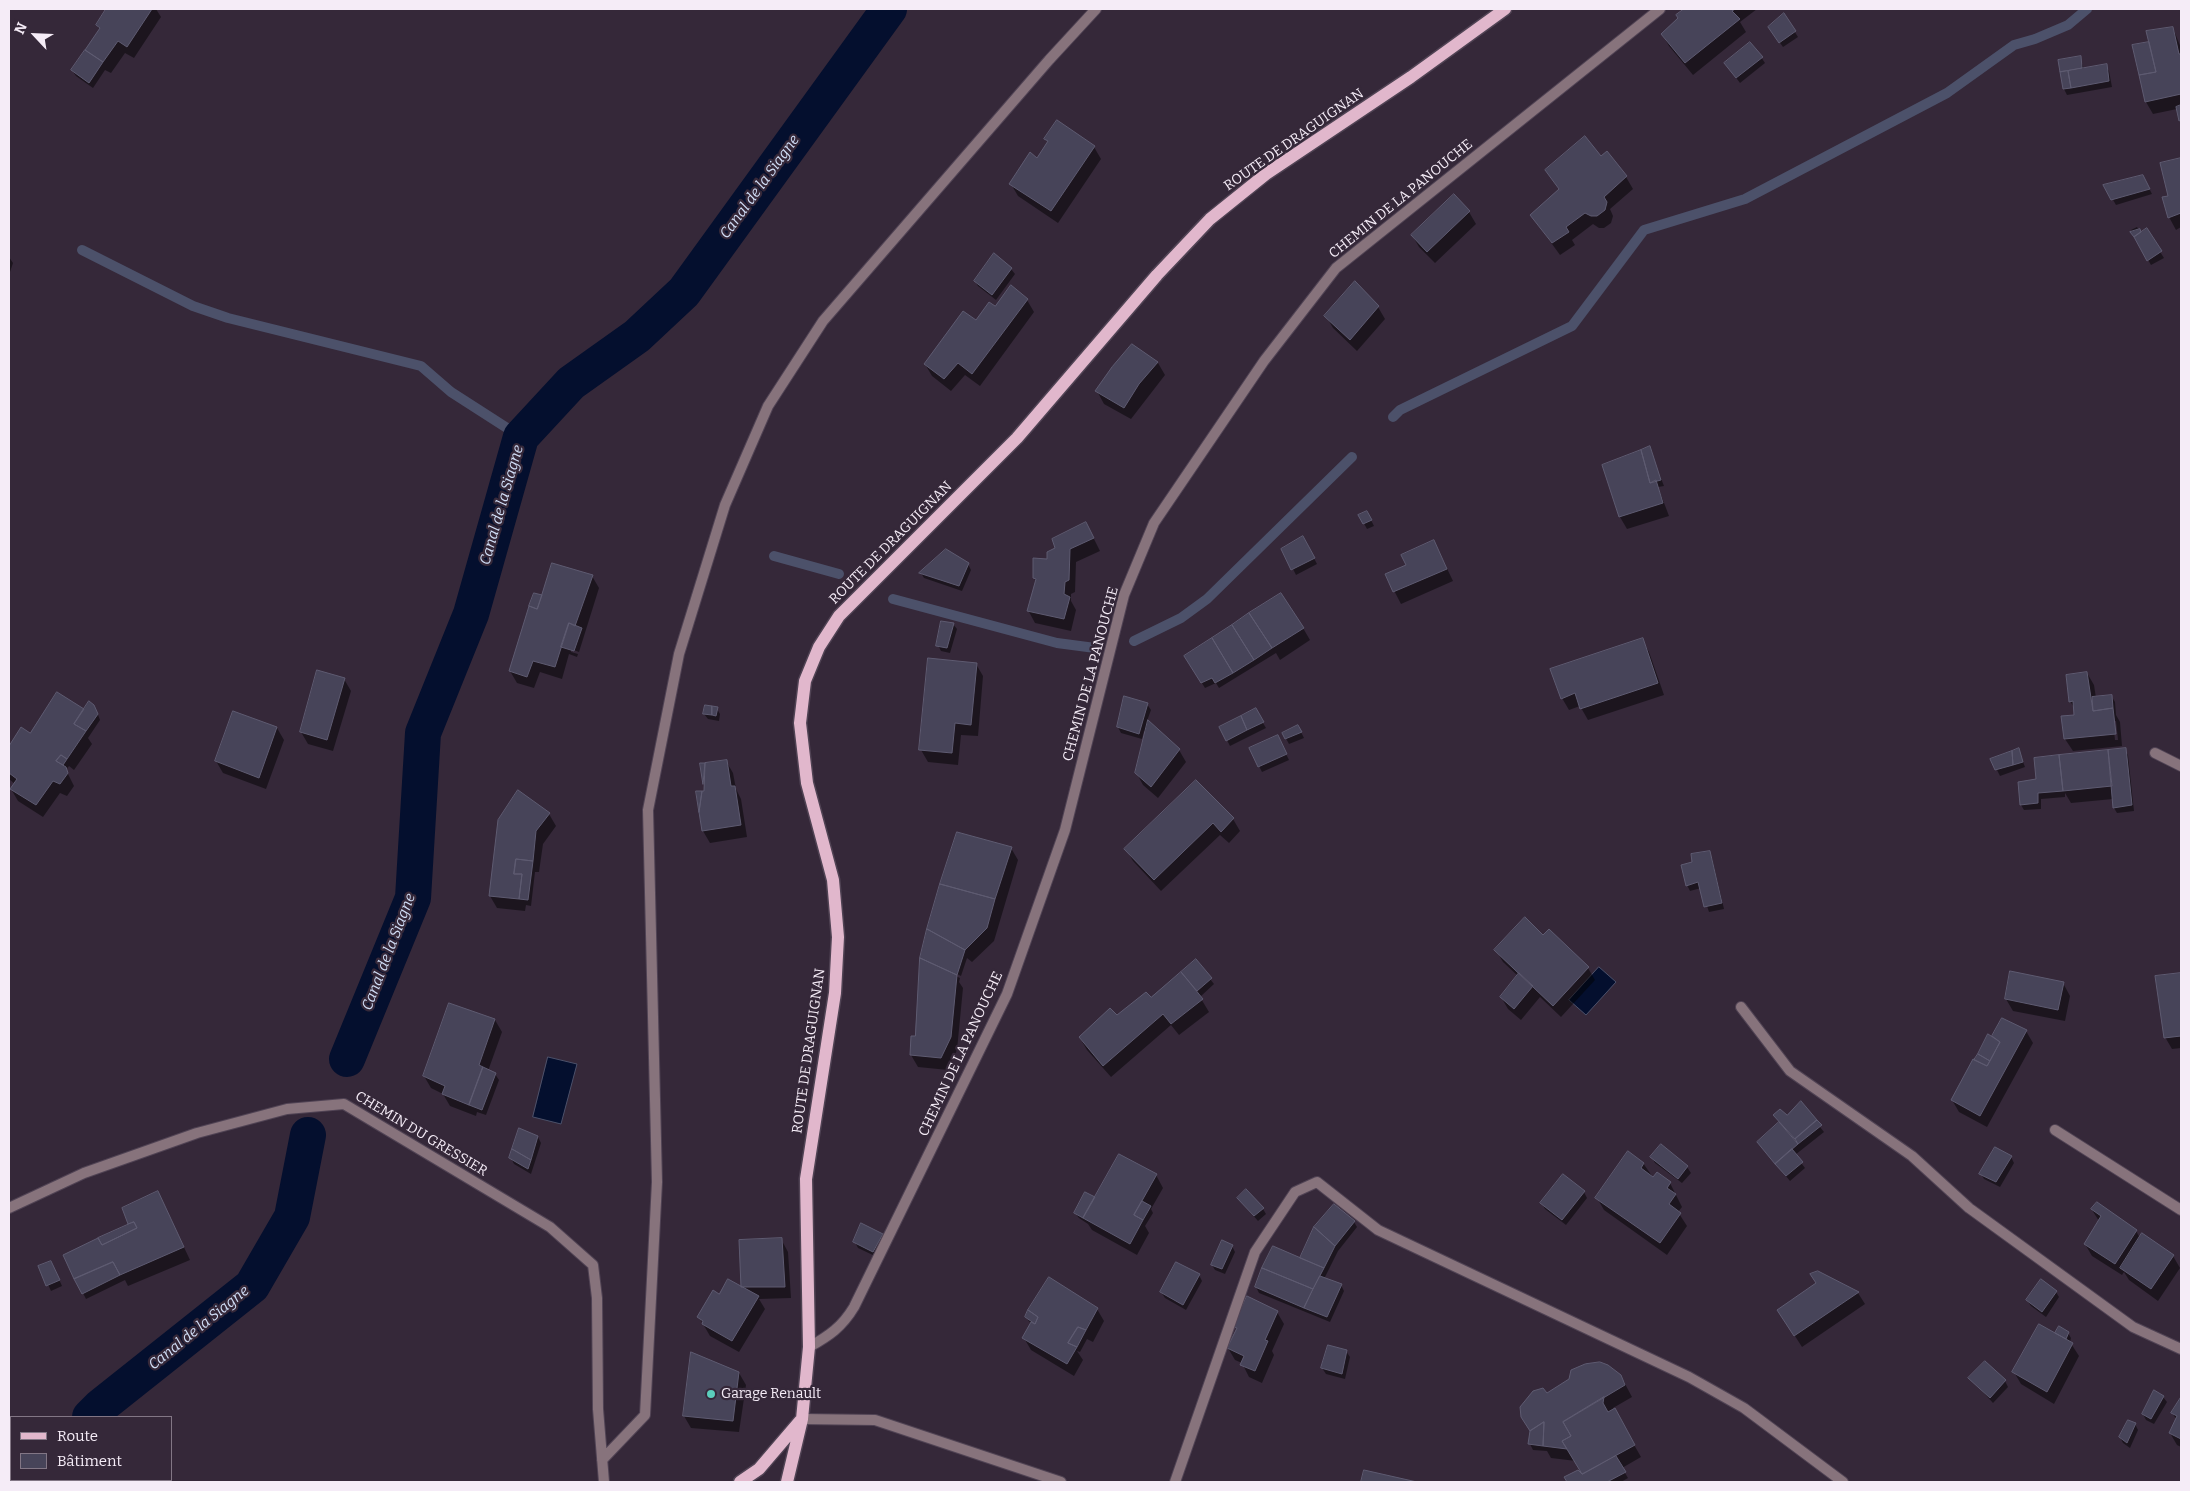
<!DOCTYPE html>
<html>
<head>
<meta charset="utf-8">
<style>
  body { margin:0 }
  #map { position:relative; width:2190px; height:1491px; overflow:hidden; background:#352839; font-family:Bitter,serif }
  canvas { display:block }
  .frame { position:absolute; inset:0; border:10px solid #f5ecf7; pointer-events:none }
  .legend { position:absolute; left:10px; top:1416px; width:162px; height:65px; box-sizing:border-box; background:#352839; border:1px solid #827685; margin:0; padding:6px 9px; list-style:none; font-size:15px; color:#f5ecf7 }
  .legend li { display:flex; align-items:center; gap:10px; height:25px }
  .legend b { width:25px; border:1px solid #827685 }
  .north { position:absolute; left:10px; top:10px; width:50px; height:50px; -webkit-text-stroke:4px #352839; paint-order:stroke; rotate:295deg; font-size:14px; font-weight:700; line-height:20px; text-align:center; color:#f5ecf7 }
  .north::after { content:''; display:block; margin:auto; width:18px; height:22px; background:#f5ecf7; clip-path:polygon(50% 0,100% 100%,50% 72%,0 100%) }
</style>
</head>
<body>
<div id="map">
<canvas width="2190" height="1491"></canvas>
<div class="frame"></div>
<ul class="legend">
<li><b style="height:6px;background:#e1b7cc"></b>Route</li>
<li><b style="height:14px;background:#474459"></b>Bâtiment</li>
</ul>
<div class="north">N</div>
</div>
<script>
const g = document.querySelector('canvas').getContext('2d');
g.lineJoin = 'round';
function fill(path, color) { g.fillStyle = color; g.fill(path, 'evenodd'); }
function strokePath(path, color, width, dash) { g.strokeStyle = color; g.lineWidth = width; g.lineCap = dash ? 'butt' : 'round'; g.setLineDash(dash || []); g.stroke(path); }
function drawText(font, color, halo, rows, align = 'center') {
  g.font = font + ' Bitter,serif'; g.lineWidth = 4.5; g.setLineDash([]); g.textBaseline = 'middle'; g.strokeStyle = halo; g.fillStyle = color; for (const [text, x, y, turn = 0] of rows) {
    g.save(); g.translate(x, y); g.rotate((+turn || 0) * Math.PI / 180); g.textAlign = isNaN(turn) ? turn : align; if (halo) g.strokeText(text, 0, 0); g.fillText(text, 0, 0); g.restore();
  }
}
const water = new Path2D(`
  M1599 967 1616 982 1586 1015 1569 1000Z
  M548 1057 577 1064 561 1124 533 1117Z`);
fill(water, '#040f2e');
strokePath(water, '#4c516a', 1);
fill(new Path2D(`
  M108 9H156L161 17 134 58 125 53 111 73 105 70 93 88 76 76 72 70 100 30 97 25Z
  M1686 9H1757L1740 22 1746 32 1693 75 1669 46 1662 34 1679 18 1678 16Z
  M1784 15 1798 37 1783 47 1773 33Z
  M2173 28 2181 48V122L2177 109 2153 114 2146 102 2134 46 2150 43Z
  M1761 57 1765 63 1740 83 1726 64Z
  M2080 58 2084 69 2106 66 2109 71 2112 87 2067 95 2064 89 2060 61Z
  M1046 139 1094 147 1101 159 1058 223 1018 196 1011 184 1038 159 1049 143Z
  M1607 153 1626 177 1633 189 1610 209 1613 216 1611 223 1604 228H1599L1593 224 1572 240 1575 245 1560 255 1531 215 1559 190 1547 170 1601 157Z
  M2181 159V227L2176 230 2169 217 2170 197 2161 164Z
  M2146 182 2152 194 2116 205 2105 186Z
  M1454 196 1469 212 1476 224 1435 263 1419 247 1412 235Z
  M2137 227 2141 234 2146 230 2164 258 2151 265 2131 230Z
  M9 257 13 263 9 275Z
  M1011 269 1015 274 996 300 978 286 975 281Z
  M1027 300 1034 312 980 386 965 375 951 391 932 376 925 364 976 322 995 308Z
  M1378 307 1385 319 1357 351 1333 328 1326 316Z
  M1158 363 1165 375 1131 419 1104 404 1097 391Z
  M1649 448 1664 486 1658 487 1669 516 1627 529 1620 517 1603 465Z
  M1367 512 1374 526 1367 529 1360 516Z
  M1092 535 1100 551 1076 562 1075 592 1071 594V601L1076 610 1071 631 1035 623 1028 610 1036 582 1034 578 1048 561Z
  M1303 537 1317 564 1296 575 1283 549Z
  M1440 554 1453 581 1401 604 1386 575Z
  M968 564 971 570 962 591 924 578 921 573Z
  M592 576 599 588 579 652 571 649V652L578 654 577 657 569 654 562 679 540 672 534 688 517 683 510 671 543 596Z
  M953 624 957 629 950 653 941 651 938 645Z
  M1303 628 1310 640 1280 660 1276 653 1219 688 1216 683 1205 688 1186 657Z
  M1642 640 1649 652 1664 695 1588 720 1580 706 1569 710 1562 698Z
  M976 664 983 676 978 736 961 735 958 765 928 762 921 750Z
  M2087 673 2094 685 2096 698 2112 697 2115 702 2116 715 2120 722 2122 746 2073 751 2065 739 2062 717 2075 716V709L2070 701ZM2113 721H2116L2118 740H2115Z
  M344 679 351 691 333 751 308 744 301 732Z
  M1147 704 1151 710 1147 721 1179 750 1186 762 1158 798 1143 785 1136 772 1146 732 1144 731 1142 739 1121 733 1118 727Z
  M717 709 720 714 719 721 708 719 704 714Z
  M1255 710 1266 728 1230 746 1227 740Z
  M97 712 100 720 88 738 92 744 74 770 69 766 66 770 74 786 67 796 60 793 43 817 18 801 11 789 15 784 9 779V749L21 729 31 735Z
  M234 713 277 728 284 740 266 789 223 773 216 761Z
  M1301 732 1304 738 1289 744 1283 733Z
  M1280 742 1289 760 1262 772 1259 766Z
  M2018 749 2025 767 2000 776 1992 760Z
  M2125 750 2128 755 2134 811 2117 813 2114 808 2113 799 2071 803 2065 793V797L2041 799V809L2024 810 2021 805 2037 780Z
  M726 761 733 773 736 789 741 799 747 837 710 843 703 831 705 783 701 765Z
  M1196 781 1233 819 1240 831 1229 843 1220 835 1161 891 1133 861 1126 849Z
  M549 814 556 826 543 844 539 872H535L531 906 526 905 525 911 497 908 490 896 499 821Z
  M958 833 1011 848 1018 860 994 941 972 962 967 958 961 976 924 958V961L960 978 959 982 963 988 957 1050 948 1070 918 1067 911 1055 912 1037 916 1038 922 958Z
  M1709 852 1712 858 1724 909 1709 912 1701 888 1690 891 1687 885 1694 863Z
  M1549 931 1588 968 1595 980 1561 1017 1540 997 1521 1020 1508 1009 1501 997 1518 976 1503 962 1496 950 1544 937Z
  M1196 961 1214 984 1200 997 1209 1012 1179 1035 1171 1025 1111 1077 1087 1050 1080 1038 1151 999Z
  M2181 974V1048L2172 1049 2165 1037 2156 977Z
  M2063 983 2070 996 2065 1021 2013 1011 2006 999Z
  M495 1020 502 1032 488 1071 495 1074 499 1080 486 1115 477 1112 476 1116 450 1106 443 1094 431 1088 424 1076Z
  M2026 1031 2033 1043 1987 1127 1959 1112 1952 1100 1997 1041 1994 1036Z
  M1801 1103 1824 1132 1795 1155 1805 1168 1790 1181 1758 1142 1780 1123 1775 1115 1787 1116Z
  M538 1137 541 1143 531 1174 514 1164 511 1158Z
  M1661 1146 1687 1167 1691 1173 1682 1183 1655 1163 1652 1157Z
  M2011 1157 2014 1163 2000 1187 1984 1179 1981 1174Z
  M1643 1163 1654 1179 1670 1183 1682 1207 1678 1212 1687 1226 1667 1255 1604 1210 1597 1198Z
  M1156 1175 1163 1188 1151 1209 1153 1213 1145 1226 1149 1233 1137 1255 1092 1230 1088 1224 1079 1218 1075 1213 1095 1199Z
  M1584 1192 1587 1198 1566 1225 1545 1209 1542 1203Z
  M1238 1198 1263 1209 1266 1214 1258 1221Z
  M164 1205 190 1260 128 1286 125 1280 86 1299 83 1293 130 1223Z
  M2092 1210 2136 1231 2140 1238 2173 1256 2180 1268 2158 1301 2129 1280 2124 1272 2122 1275 2092 1256 2085 1244 2099 1221Z
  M1354 1222 1357 1227 1338 1251 1324 1279 1341 1285 1344 1291 1330 1322 1259 1293 1256 1287 1301 1259Z
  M882 1235 885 1241 877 1257 858 1248 855 1242Z
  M781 1239 788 1252 791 1298 759 1299 765 1309 739 1352 710 1336 699 1317 720 1295 742 1288 741 1241Z
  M1232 1246 1235 1252 1225 1274 1215 1270 1212 1265Z
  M40 1267 54 1268 62 1286 51 1291Z
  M1199 1275 1202 1281 1186 1310 1165 1298 1161 1292Z
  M2056 1292 2059 1297 2046 1317 2031 1306 2027 1300Z
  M1858 1293 1865 1304 1802 1347 1786 1322Z
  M1097 1309 1104 1321 1093 1342 1087 1339 1080 1352 1077 1351 1083 1360 1074 1376 1031 1350 1024 1338 1031 1324 1026 1317Z
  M1277 1312 1284 1324 1272 1351 1274 1355 1262 1383 1249 1377 1242 1363 1235 1360 1228 1348 1237 1331 1235 1326Z
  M2068 1333 2071 1338 2070 1342 2079 1356 2054 1404 2021 1384 2014 1372 2056 1335Z
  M1346 1351 1350 1357 1345 1379 1326 1374 1322 1368Z
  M1613 1370 1624 1382 1632 1397 1613 1408 1641 1457 1622 1468 1628 1478 1621 1482H1568L1566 1478 1586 1479 1576 1461 1551 1458 1547 1451 1533 1450 1530 1444 1546 1394Z
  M739 1373 746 1385 739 1432 691 1428 684 1416Z
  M1970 1378 2005 1381 2008 1387 1993 1403Z
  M2163 1397 2167 1402 2154 1424 2146 1420 2143 1414Z
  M2181 1399V1447L2177 1445 2170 1433 2177 1420 2172 1413Z
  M2135 1424 2138 1430 2130 1448 2123 1443 2120 1437Z`), '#0007');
strokePath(new Path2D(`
  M82 250 193 306 228 318 421 366 451 392 521 437
  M1393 417 1400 410 1572 326 1644 230 1745 199 1947 93 2014 45 2035 39 2068 25 2087 9
  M774 556 839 574
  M893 599 1057 643 1095 648
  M1134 641 1181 618 1207 599 1352 457`), '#4c516a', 10);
strokePath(new Path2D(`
  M347 1059 413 898 423 733 471 614 521 437 571 383 637 336 684 292 889 9
  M90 1417 101 1406 252 1286 292 1217 308 1135
  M29 1482 31 1480`), '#040f2e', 36);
const building = new Path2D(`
  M106 9H152L127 47 118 41 103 62 85 50 100 28 96 25Z
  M1684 9H1735L1732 11 1740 19 1685 63 1661 34 1678 18 1676 15Z
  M1784 13 1796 31 1779 43 1768 27Z
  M2173 27 2179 54H2181V94L2145 102 2139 75 2156 72 2146 31Z
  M1750 42 1763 57 1736 78 1724 63Z
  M2149 42 2156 72 2139 75 2132 45Z
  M85 50 103 62 89 83 71 70Z
  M2081 56 2082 68 2060 72 2058 60Z
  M2107 64 2109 81 2071 88 2068 71Z
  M2068 71 2071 88 2063 89 2060 72Z
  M2181 105V120L2179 121 2176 107Z
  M1057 120 1095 146 1051 211 1009 184 1030 152 1037 158 1048 141 1044 139Z
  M1585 136 1601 156 1607 151 1627 176 1604 197 1607 202 1605 210 1597 216H1591L1585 213 1566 227 1569 232 1552 243 1530 215 1559 189 1545 170Z
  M2181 158V213L2168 218 2162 197 2168 196 2160 163Z
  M2143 175 2150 189 2111 200 2103 185Z
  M1454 194 1470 211 1427 252 1411 235Z
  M2147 228 2162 251 2147 261 2134 237Z
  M2140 229 2141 232 2134 237 2130 232Z
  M994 253 1012 268 992 295 974 281Z
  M1355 281 1379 306 1350 340 1324 316Z
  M1011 285 1028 299 972 374 958 363 944 379 924 364 963 311 976 320 989 302 995 306Z
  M1132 344 1158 362 1139 384 1124 408 1095 391 1112 367Z
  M1650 446 1661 480 1650 483 1641 450Z
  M1641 450 1650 483 1656 480 1663 503 1619 517 1602 465Z
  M1367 511 1372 520 1363 524 1358 515Z
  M1086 522 1094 538 1070 549 1069 580 1065 582 1064 594 1070 597 1064 619 1027 611 1036 579 1033 578V558L1047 559V552L1055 548 1052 539Z
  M1303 536 1315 558 1291 570 1281 549Z
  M1434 540 1447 569 1393 592 1385 574 1406 565 1401 555Z
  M946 549 969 563 959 586 919 573Z
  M552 563 593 575 575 626 569 623 555 667 533 661 527 677 509 671 529 606 537 609Z
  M534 593 542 595 537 609 529 606Z
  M1281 593 1304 628 1272 648 1249 613Z
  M1249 613 1272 648 1254 660 1232 625Z
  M941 621 954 623 947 648 936 646Z
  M569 623 582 628 574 651 561 647Z
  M1232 625 1254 660 1233 673 1212 638Z
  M1212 638 1233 673 1215 683 1212 678 1201 683 1184 656Z
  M1643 638 1658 683 1580 709 1575 693 1561 699 1550 669Z
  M928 658 977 663 971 725 955 723 952 753 919 750Z
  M317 670 345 678 327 740 300 732Z
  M2087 672 2093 711 2113 708 2116 734 2064 739 2061 716 2074 715 2073 701 2069 702 2066 675Z
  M57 692 84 709 74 724 86 731 67 759 61 755 56 761 66 767 68 773 60 784 53 781 36 805 10 789 17 779 9 773V746L21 727 30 733Z
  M2112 695 2113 708 2093 711 2092 697Z
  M1124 696 1148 703 1139 734 1117 727Z
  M89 701 94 705 98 714 86 731 74 724Z
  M705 705 712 706V715L703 714Z
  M712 706 718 707 716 716 712 715Z
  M1256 708 1264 722 1247 730 1241 716Z
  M233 711 277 727 259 778 215 761Z
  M1241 716 1247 730 1226 741 1219 727Z
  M1148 720 1180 749 1151 787 1135 773Z
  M1298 725 1302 732 1285 739 1282 733Z
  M1278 735 1287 754 1258 767 1249 748Z
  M2019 748 2023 762 2013 765 2012 751Z
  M2126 748 2132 805 2113 808 2108 750Z
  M2108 750 2112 786 2063 791 2059 755Z
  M2012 751 2013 765 1995 770 1990 759Z
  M61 755 67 759 63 765 56 761Z
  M2059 755 2063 791 2038 793V803L2020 805 2018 782 2036 779 2034 758Z
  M727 760 731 786H735L741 825 702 831 699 812 702 791H704L705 763Z
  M700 763H705L703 784Z
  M1196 780 1234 818 1221 832 1213 823 1154 880 1124 849Z
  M518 790 550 813 536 831 533 861 516 859 514 874H522L519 899 489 896 498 820Z
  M696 791H702L699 812Z
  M957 832 1012 847 995 899 940 884Z
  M1710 851 1722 903 1704 907 1698 882 1686 886 1681 865 1692 862 1691 854Z
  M516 859 533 861 528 900 519 899 522 874H514Z
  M940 884 995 899 987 928 965 950 927 929Z
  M1525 917 1543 935 1549 929 1589 967 1553 1006 1494 950Z
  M927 929 965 950 957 975 920 958Z
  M920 958 957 975 951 1037 941 1058 910 1055 911 1036H915Z
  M1196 959 1212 978 1197 991 1181 972Z
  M2010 971 2064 982 2058 1010 2005 999Z
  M1181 972 1203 999 1171 1024 1163 1014 1103 1066 1079 1037 1110 1008 1117 1015 1146 992 1151 997Z
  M1519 973 1533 986 1514 1009 1500 997Z
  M2181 973V1036L2164 1038 2155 976Z
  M449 1003 495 1019 479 1065 483 1067 469 1105 442 1094 445 1086 423 1076Z
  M2002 1018 2027 1030 1980 1116 1951 1100 1973 1059 1987 1066 2000 1042 1992 1036Z
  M1988 1034 2000 1042 1990 1061 1978 1054Z
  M1978 1054 1990 1061 1987 1066 1974 1060Z
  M483 1067 496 1073 482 1110 469 1105Z
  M1801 1101 1817 1120 1795 1139 1773 1115 1780 1109 1787 1115Z
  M1817 1120 1822 1125 1798 1144 1795 1139Z
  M1779 1122 1798 1144 1775 1164 1757 1142Z
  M519 1128 538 1136 531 1160 512 1149Z
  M1661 1144 1688 1166 1678 1179 1650 1157Z
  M1995 1147 2012 1156 1996 1182 1979 1174Z
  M512 1149 531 1160 528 1169 509 1158Z
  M1792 1149 1803 1162 1786 1176 1775 1164Z
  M1628 1151 1644 1163 1641 1168 1653 1177 1657 1172 1671 1182 1667 1188 1676 1194 1669 1204 1681 1213 1660 1243 1595 1198Z
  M1119 1154 1157 1174 1134 1215 1143 1220 1130 1244 1083 1218Z
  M1563 1174 1585 1191 1562 1220 1540 1203Z
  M1246 1189 1264 1208 1254 1216 1237 1198Z
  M158 1191 184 1247 120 1275 113 1262 74 1279 63 1255 98 1238 102 1245 137 1228 134 1222 128 1224 122 1208Z
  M1085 1192 1095 1197 1083 1218 1074 1213Z
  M1142 1201 1151 1206 1143 1220 1134 1215Z
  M2097 1202 2137 1230 2115 1264 2084 1244 2101 1216 2091 1209Z
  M1334 1204 1355 1221 1335 1246 1314 1227Z
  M134 1222 137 1228 102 1245 98 1238Z
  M861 1223 883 1234 873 1252 853 1242Z
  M1314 1227 1335 1246 1324 1268 1300 1258Z
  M2142 1233 2174 1255 2151 1289 2120 1268Z
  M782 1238 785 1287H741L739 1240Z
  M1222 1240 1233 1245 1222 1269 1211 1265Z
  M1273 1246 1324 1268 1313 1289 1262 1268Z
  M51 1261 60 1280 46 1286 38 1266Z
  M113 1262 120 1275 82 1294 74 1279Z
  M1176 1262 1200 1274 1183 1305 1160 1292Z
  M1262 1268 1313 1289 1304 1308 1255 1287Z
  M1818 1271 1859 1292 1794 1336 1777 1310 1816 1283 1810 1274Z
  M1320 1276 1342 1284 1327 1317 1304 1308Z
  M1049 1277 1098 1308 1086 1330 1078 1327 1068 1343 1077 1347 1067 1364 1022 1338 1031 1322 1035 1324 1038 1317 1028 1310Z
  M728 1279 759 1296 732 1341 702 1324 703 1321 697 1317 713 1290 719 1294Z
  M2041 1279 2057 1291 2042 1312 2026 1300Z
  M1247 1296 1278 1311 1265 1340 1268 1341 1255 1371 1240 1365 1244 1356 1227 1348 1237 1328 1233 1327Z
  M1028 1310 1038 1317 1035 1324 1025 1317Z
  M2039 1324 2073 1343 2047 1392 2012 1372Z
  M2059 1326 2069 1332 2066 1339 2055 1333Z
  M1078 1327 1086 1330 1077 1347 1068 1343Z
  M1328 1345 1347 1350 1342 1374 1321 1368Z
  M691 1352 739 1372 733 1421 683 1416Z
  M1985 1361 2006 1380 1990 1398 1968 1378Z
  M1600 1362 1608 1365 1621 1375 1625 1385 1563 1422 1571 1436 1562 1441 1567 1449 1543 1446 1544 1422 1530 1431 1521 1417 1520 1407 1533 1391 1543 1388 1547 1393 1569 1379 1571 1370 1585 1364Z
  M2154 1390 2164 1396 2151 1419 2142 1414Z
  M1604 1397 1603 1403 1608 1412 1615 1408 1635 1445 1582 1474 1562 1441 1571 1436 1563 1422Z
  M2181 1397V1439L2169 1433 2177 1416 2171 1413Z
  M2128 1420 2136 1423 2127 1443 2119 1437Z
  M1544 1422 1543 1446 1528 1444 1530 1431Z
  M1616 1456 1626 1472 1607 1482H1567L1564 1477 1578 1470 1582 1474Z
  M1364 1470 1417 1482H1361Z`);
fill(building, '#474459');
strokePath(building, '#5e5b71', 1);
const street = new Path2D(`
  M2155 753 2181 766
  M1741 1007 1790 1071 1912 1156 1969 1208 2133 1327 2181 1349
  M2055 1130 2181 1210
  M9 1208 84 1173 197 1133 287 1109 344 1104 550 1227 593 1265 597 1298 598 1409 604 1482
  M809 1347C829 1336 842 1327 854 1307L1007 994 1065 830 1124 595 1154 523 1264 361 1336 268 1660 9
  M802 1419 875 1420 1061 1482
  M602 1460 645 1415 657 1182 648 810 679 654 725 505 768 406 823 321 1049 60 1096 9
  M1175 1482 1255 1252 1295 1192 1317 1182 1378 1230 1689 1377 1744 1408 1843 1482`);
const primary = new Path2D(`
  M740 1482 759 1469 800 1421
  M787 1482 802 1419 809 1347 806 1179 835 993 838 937 833 880 807 783 800 723 805 681 819 647 839 616 1017 438 1157 275 1210 219 1266 174 1411 77 1505 9`);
strokePath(street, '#504354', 12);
strokePath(primary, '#504354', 15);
strokePath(street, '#87737c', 10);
strokePath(primary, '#e1b7cc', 12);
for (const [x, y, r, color] of [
  [711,1394,5,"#5bcebc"]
]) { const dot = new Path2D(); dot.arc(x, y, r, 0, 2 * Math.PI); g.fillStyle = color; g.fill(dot); strokePath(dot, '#352839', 2); }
drawText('14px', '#f5ecf7', '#352839', [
  ["ROUTE DE DRAGUIGNAN",1294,140,-35],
  ["CHEMIN DE LA PANOUCHE",1401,199,-39],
  ["ROUTE DE DRAGUIGNAN",891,543,-45],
  ["CHEMIN DE LA PANOUCHE",1091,674,-75],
  ["ROUTE DE DRAGUIGNAN",809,1051,-82],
  ["CHEMIN DE LA PANOUCHE",961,1054,-65],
  ["CHEMIN DU GRESSIER",421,1134,31]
]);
drawText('14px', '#f5ecf7', '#352839', [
  ["Garage Renault",721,1394]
], 'left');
drawText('italic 15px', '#d1def7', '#352839', [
  ["Canal de la Siagne",760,187,-54],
  ["Canal de la Siagne",502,505,-74],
  ["Canal de la Siagne",389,952,-69],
  ["Canal de la Siagne",199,1328,-39]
]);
</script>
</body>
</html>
